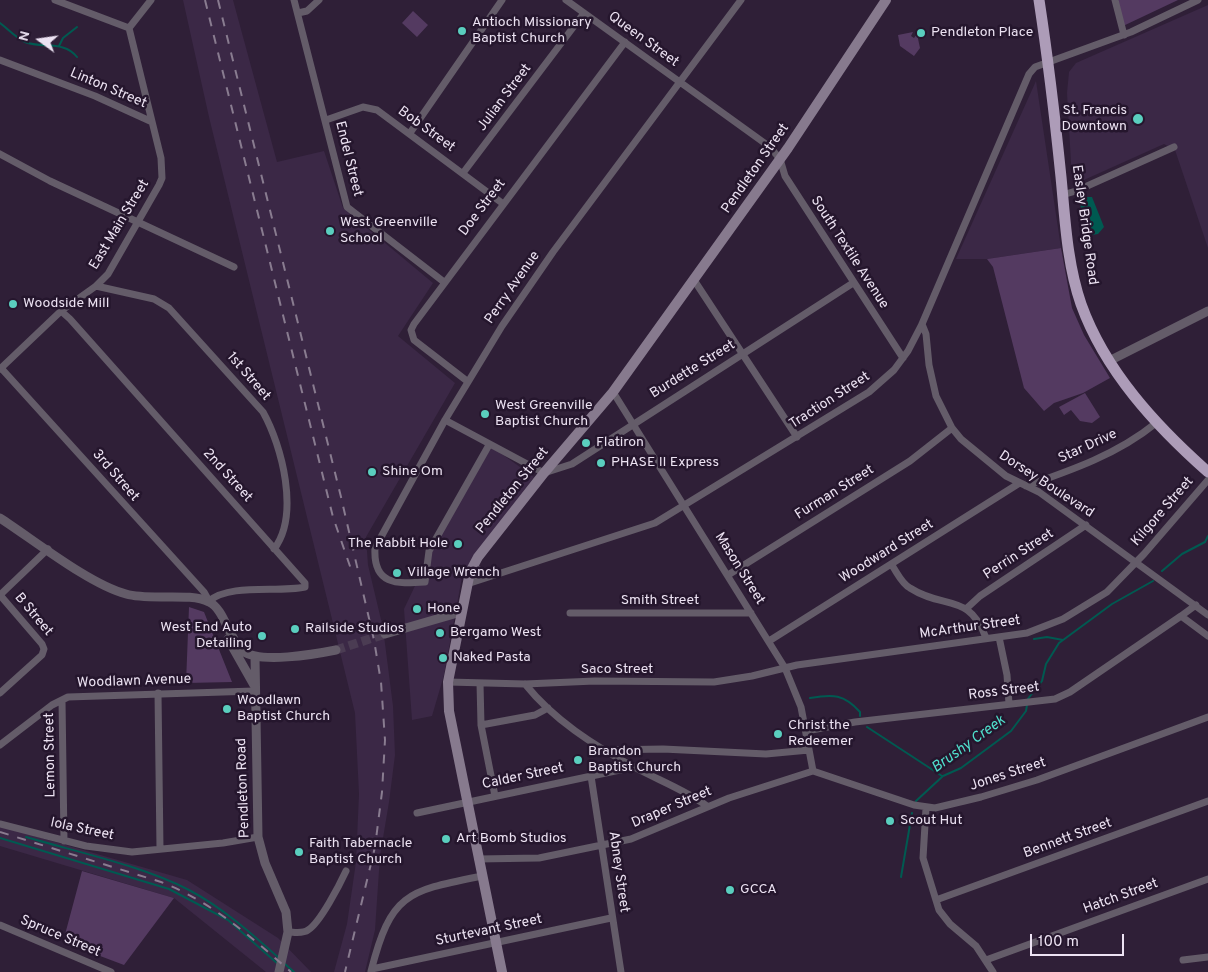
<!DOCTYPE html>
<html>
<head>
<meta charset="utf-8">
<style>
  body { margin:0 }
  #map { position:relative; width:1208px; height:972px; overflow:hidden; background:#2f1f37; font-family:Overpass,sans-serif }
  canvas { display:block }
  .north { position:absolute; left:15px; top:15px; width:50px; height:50px; -webkit-text-stroke:4px #25162d; paint-order:stroke; rotate:284deg; font-size:14px; font-weight:700; line-height:20px; text-align:center; color:#ece2f2 }
  .north::after { content:''; display:block; margin:auto; width:18px; height:22px; background:#ece2f2; clip-path:polygon(50% 0,100% 100%,50% 72%,0 100%) }
  .scale { position:absolute; left:1030px; top:934px; width:94px; height:22px; box-sizing:border-box; border:2px solid #ece2f2; border-top:0; padding-left:6px; font-size:15px; line-height:18px; white-space:nowrap; color:#ece2f2; -webkit-text-stroke:4px #25162d; paint-order:stroke }
</style>
</head>
<body>
<div id="map">
<canvas width="1208" height="972"></canvas>
<div class="north">N</div>
<div class="scale">100 m</div>
</div>
<script>
const g = document.querySelector('canvas').getContext('2d');
g.lineJoin = 'round';
function fill(path, color) { g.fillStyle = color; g.fill(path, 'evenodd'); }
function strokePath(path, color, width, dash) { g.strokeStyle = color; g.lineWidth = width; g.lineCap = dash ? 'butt' : 'round'; g.setLineDash(dash || []); g.stroke(path); }
function drawText(font, color, halo, rows, align = 'center') {
  g.font = font + ' Overpass,sans-serif'; g.lineWidth = 5; g.setLineDash([]); g.textBaseline = 'middle'; g.strokeStyle = halo; g.fillStyle = color; for (const [text, x, y, turn = 0] of rows) {
    g.save(); g.translate(x, y); g.rotate((+turn || 0) * Math.PI / 180); g.textAlign = isNaN(turn) ? turn : align; if (halo) g.strokeText(text, 0, 0); g.fillText(text, 0, 0); g.restore();
  }
}
fill(new Path2D(`
  M183 0H233L277 162 324 151 343 208 433 283 398 336 455 383 366 537 368 565 383 628 393 706 395 755 389 802 380 856 375 930 365 972H334L347 924 356 862 359 794 355 713 209 117Z
  M1208 5V248L1175 150 1164 144 1075 184 1072 180 1067 93 1069 72 1076 63Z
  M1036 81 1061 248 987 259H956Z
  M492 447 534 477 462 577 444 675 432 716 412 720 404 609 441 531Z
  M0 826 187 880 278 938 311 972H266L174 898 0 846Z`), '#3b2846');
fill(new Path2D(`
  M1118 0H1178L1123 26Z
  M413 11 428 25 417 37 402 23Z
  M913 32 911 36 914 38 917 34 920 48 914 56 900 46 898 35Z
  M1061 248 1072 308 1084 335 1110 378 1083 393 1054 403 1044 411 1024 388 993 267 987 259Z
  M1085 393 1100 417 1092 423 1080 421 1071 410 1064 415 1059 407Z
  M189 607 204 612 232 682 186 683Z
  M82 871 174 898 124 965 63 942Z`), '#543a61');
fill(new Path2D(`
  M1087 197H1092L1104 227 1098 234 1092 235 1082 214 1080 203Z`), '#005a51');
strokePath(new Path2D(`
  M0 23C8 29 16 38 25 42 42 49 64 40 77 57
  M59 46 63 38 77 27
  M1162 571 1182 554 1205 542 1208 536
  M1034 639 1047 637 1063 640
  M810 698C833 694 844 694 860 712V716
  M1027 700 1042 681 1046 664 1059 643 1112 604 1153 581
  M867 727 942 776
  M916 801 943 776 961 768 1011 731 1026 711 1027 705
  M26 837C77 852 143 866 189 890 223 908 251 933 280 959
  M0 838 169 889 228 920 278 964
  M901 877 912 813
  M285 964 294 972`), '#005a51', 2);
strokePath(new Path2D(`
  M336 650 385 634`), '#4b3c53', 9, [9, 4.5]);
strokePath(new Path2D(`
  M55 0 129 28
  M294 0 347 207 444 282
  M566 0 770 147 780 159 785 176 903 358
  M1115 0 1124 35
  M298 13 307 11 319 0
  M0 60 95 96 150 121
  M326 120 363 107 377 110 502 203
  M410 133 502 0
  M0 154 50 181 234 267
  M463 173 584 13
  M1062 195 1076 191 1174 147
  M694 280 797 437
  M96 286 154 299 169 308 263 412C282 446 300 515 274 549
  M922 324 926 334 929 365 936 396 952 428 961 439 1006 476 1039 492 1208 615
  M1 368 204 592 209 601C231 583 277 593 305 587V583L70 319 61 311
  M0 369 61 311 96 286 108 274 159 185 162 178 161 158 129 28 151 0
  M467 381 414 340 411 330 414 324 625 42
  M613 392 785 668 801 707 813 771
  M445 420 544 473 572 464 853 283
  M489 445 429 551 425 582C396 584 373 585 375 548L445 420 502 326 553 252 741 0
  M1026 486C1072 470 1118 454 1156 423
  M891 564C897 572 901 583 910 588 944 610 969 592 986 638
  M473 565 487 577
  M728 575 910 461 952 428
  M467 584 655 523 869 392 894 370 908 351 922 324 1029 74 1035 67 1131 32 1198 0
  M0 595 42 644 44 649 42 655 0 693
  M0 595 48 549
  M1196 605 1181 616 1208 636
  M967 608 980 596 1086 525
  M570 613H751
  M999 637 1007 675 1009 704
  M769 641 1018 484
  M448 682 525 684 595 681 714 682 752 676 797 665 1027 633 1063 619 1107 592 1144 554 1208 480
  M480 683 481 725 495 796
  M525 684C554 720 593 745 634 767 658 780 685 790 707 806
  M158 693 160 849
  M62 700 64 841
  M481 725 535 715 548 708
  M806 731 855 722 1055 699 1070 692 1181 616
  M0 745 52 705 68 697 254 691
  M607 750 663 749 766 754 809 750
  M813 771 914 805 935 808 981 797 1037 780 1208 717
  M591 776 621 972
  M926 808 923 858 939 910 950 924 976 946 993 972
  M417 813 634 767
  M0 824 86 846 132 852 223 843 258 837
  M478 859 539 858 631 839 729 798 813 771
  M936 900 1208 801
  M0 925 111 972
  M288 932C294 932 303 934 308 930 320 923 340 884 346 871
  M986 960 1208 879
  M1183 960 1208 957
  M372 969 611 918
  M371 971C391 893 407 891 482 876`), '#645c69', 7);
strokePath(new Path2D(`
  M1111 360 1208 311
  M0 518C34 540 89 584 126 594 150 601 190 592 209 602 220 607 225 623 230 632 234 639 237 647 243 651 259 664 316 654 336 650
  M385 634 461 612
  M228 639 254 685
  M255 657 258 837 265 863 286 912 288 932 279 972`), '#645c69', 9);
strokePath(new Path2D(`
  M502 972 449 711 448 682 470 572 478 557 544 473 613 392 788 148 886 0`), '#877a8e', 10);
strokePath(new Path2D(`
  M1039 0C1048 59 1055 118 1061 177 1065 218 1067 264 1081 304 1105 371 1156 426 1208 472`), '#ad9cb8', 11);
strokePath(new Path2D(`
  M205 0 333 517 353 575
  M218 0 341 497 374 640 381 682 385 740 382 792 375 847 345 972
  M0 832 161 882C212 902 250 936 291 972`), '#897c90', 2, [9, 9]);
for (const [x, y, r, color] of [
  [462,31,5,"#5acebe"],
  [921,33,5,"#5acebe"],
  [1138,119,6,"#5acebe"],
  [330,231,5,"#5acebe"],
  [13,304,5,"#5acebe"],
  [485,414,5,"#5acebe"],
  [586,443,5,"#5acebe"],
  [601,463,5,"#5acebe"],
  [372,472,5,"#5acebe"],
  [458,544,5,"#5acebe"],
  [397,573,5,"#5acebe"],
  [417,609,5,"#5acebe"],
  [295,629,5,"#5acebe"],
  [440,633,5,"#5acebe"],
  [262,636,5,"#5acebe"],
  [443,658,5,"#5acebe"],
  [227,709,5,"#5acebe"],
  [778,734,5,"#5acebe"],
  [578,760,5,"#5acebe"],
  [890,821,5,"#5acebe"],
  [446,839,5,"#5acebe"],
  [299,852,5,"#5acebe"],
  [730,890,5,"#5acebe"]
]) { const dot = new Path2D(); dot.arc(x, y, r, 0, 2 * Math.PI); g.fillStyle = color; g.fill(dot); strokePath(dot, '#25162d', 2); }
drawText('14px', '#ece2f2', '#25162d', [
  ["Antioch Missionary",472,23],
  ["Baptist Church",472,39],
  ["Pendleton Place",931,33],
  ["St. Francis",1127,111,"right"],
  ["Downtown",1127,127,"right"],
  ["West Greenville",340,223],
  ["School",340,239],
  ["Woodside Mill",23,304],
  ["West Greenville",495,406],
  ["Baptist Church",495,422],
  ["Flatiron",596,443],
  ["PHASE II Express",611,463],
  ["Shine Om",382,472],
  ["The Rabbit Hole",448,544,"right"],
  ["Village Wrench",407,573],
  ["Hone",427,609],
  ["West End Auto",252,628,"right"],
  ["Detailing",252,644,"right"],
  ["Railside Studios",305,629],
  ["Bergamo West",450,633],
  ["Naked Pasta",453,658],
  ["Woodlawn",237,701],
  ["Baptist Church",237,717],
  ["Christ the",788,726],
  ["Redeemer",788,742],
  ["Brandon",588,752],
  ["Baptist Church",588,768],
  ["Scout Hut",900,821],
  ["Art Bomb Studios",456,839],
  ["Faith Tabernacle",309,844],
  ["Baptist Church",309,860],
  ["GCCA",740,890]
], 'left');
drawText('14px', '#ece2f2', '#25162d', [
  ["Queen Street",643,40,36],
  ["Linton Street",108,89,23],
  ["Julian Street",505,98,-53],
  ["Bob Street",426,130,36],
  ["Endel Street",348,159,76],
  ["Pendleton Street",756,169,-55],
  ["Doe Street",483,208,-53],
  ["East Main Street",120,225,-59],
  ["Easley Bridge Road",1084,225,82],
  ["South Textile Avenue",849,253,57],
  ["Perry Avenue",513,288,-55],
  ["Burdette Street",693,370,-32],
  ["1st Street",248,377,49],
  ["Traction Street",830,401,-33],
  ["Star Drive",1088,447,-25],
  ["3rd Street",115,476,49],
  ["2nd Street",227,476,48],
  ["Dorsey Boulevard",1046,485,33],
  ["Pendleton Street",513,491,-51],
  ["Furman Street",835,493,-32],
  ["Kilgore Street",1163,512,-49],
  ["Woodward Street",887,552,-32],
  ["Perrin Street",1019,555,-33],
  ["Mason Street",739,569,58],
  ["Smith Street",660,601],
  ["B Street",33,615,50],
  ["McArthur Street",970,628,-8],
  ["Saco Street",617,670],
  ["Woodlawn Avenue",134,682,-2],
  ["Ross Street",1004,692,-7],
  ["Lemon Street",51,755,-91],
  ["Jones Street",1008,775,-18],
  ["Calder Street",523,777,-12],
  ["Pendleton Road",244,788,-92],
  ["Draper Street",672,808,-23],
  ["Iola Street",82,830,12],
  ["Bennett Street",1068,839,-20],
  ["Abney Street",618,872,82],
  ["Hatch Street",1121,897,-20],
  ["Sturtevant Street",489,931,-12],
  ["Spruce Street",60,937,23]
]);
drawText('italic 15px', '#50e0cd', '#25162d', [
  ["Brushy Creek",969,745,-36]
]);
</script>
</body>
</html>
